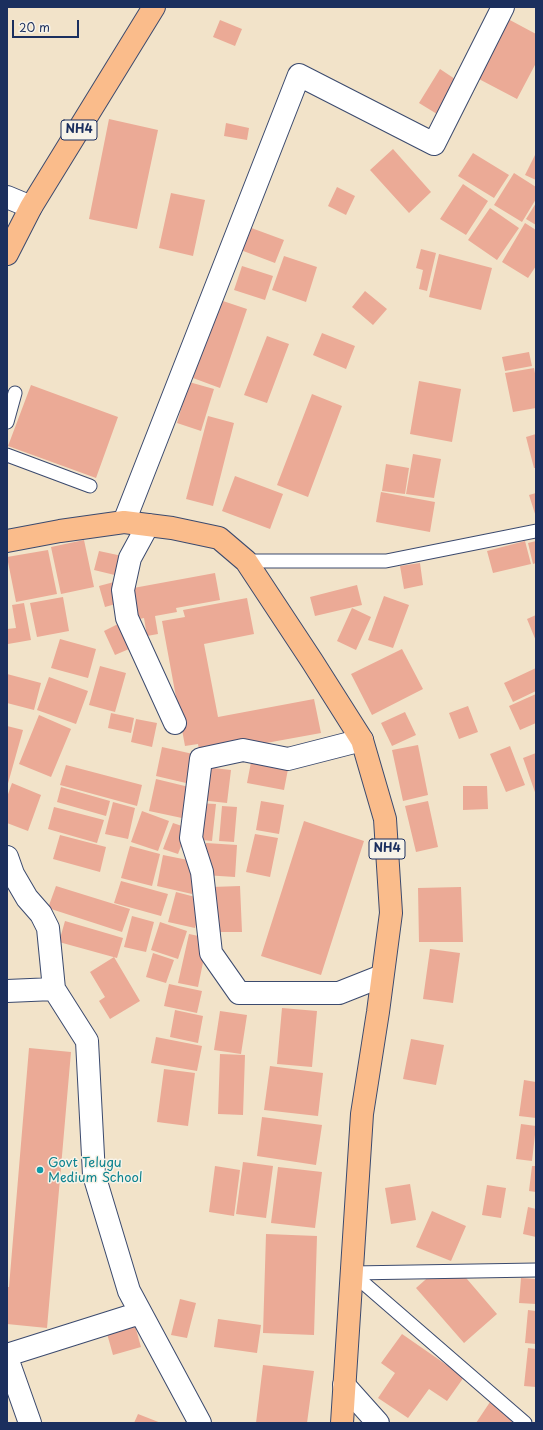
<!DOCTYPE html>
<html>
<head>
<meta charset="utf-8">
<style>
  body { margin:0 }
  #map { position:relative; width:543px; height:1430px; overflow:hidden; background:#f2e3c9; font-family:"Playpen Sans",sans-serif }
  canvas { display:block }
  .frame { position:absolute; inset:0; border:8px solid #1b2f5e; pointer-events:none }
  .scale { position:absolute; left:12px; top:20px; width:67px; height:18px; box-sizing:border-box; border:2px solid #1b2f5e; border-top:0; padding-left:5px; font-size:12px; line-height:14px; white-space:nowrap; color:#1b2f5e; -webkit-text-stroke:3px #f7f3e8; paint-order:stroke }
</style>
</head>
<body>
<div id="map">
<canvas width="543" height="1430"></canvas>
<div class="frame"></div>
<div class="scale">20 m</div>
</div>
<script>
const g = document.querySelector('canvas').getContext('2d');
g.lineJoin = 'round';
function fill(path, color) { g.fillStyle = color; g.fill(path, 'evenodd'); }
function strokePath(path, color, width, dash) { g.strokeStyle = color; g.lineWidth = width; g.lineCap = dash ? 'butt' : 'round'; g.setLineDash(dash || []); g.stroke(path); }
function drawText(font, color, halo, rows, align = 'center') {
  g.font = font + ' "Playpen Sans",sans-serif'; g.lineWidth = 3; g.setLineDash([]); g.textBaseline = 'middle'; g.strokeStyle = halo; g.fillStyle = color; for (const [text, x, y, turn = 0] of rows) {
    g.save(); g.translate(x, y); g.rotate((+turn || 0) * Math.PI / 180); g.textAlign = isNaN(turn) ? turn : align; if (halo) g.strokeText(text, 0, 0); g.fillText(text, 0, 0); g.restore();
  }
}
fill(new Path2D(`
  M508 19 536 34V63L517 99 477 78Z
  M220 20 242 29 235 46 213 37Z
  M440 69 458 81 437 114 419 103Z
  M109 119 158 130 137 229 89 219Z
  M226 123 249 128 247 140 224 136Z
  M393 149 431 192 409 213 370 170Z
  M473 153 509 175 494 198 458 176Z
  M536 153V180L525 175Z
  M514 173 536 187V199L522 222 494 205Z
  M463 184 488 201 466 235 440 219Z
  M337 187 355 196 346 215 328 206Z
  M171 193 205 200 193 256 159 248Z
  M536 203V225L526 219Z
  M490 208 519 228 497 260 468 240Z
  M525 223 536 230V266L528 278 502 262Z
  M246 226 284 240 275 263 238 249Z
  M421 249 436 253 427 291 419 289 423 270 416 268Z
  M439 254 492 268 481 310 429 297Z
  M284 256 317 267 306 302 272 290Z
  M242 266 273 276 265 300 234 290Z
  M365 291 387 309 373 325 352 307Z
  M220 300 247 309 220 388 193 378Z
  M322 333 355 346 346 369 313 355Z
  M267 336 289 344 267 403 244 395Z
  M529 352 532 366 505 371 502 357Z
  M534 368 536 379V408L513 412 505 373Z
  M419 381 461 389 452 442 410 434Z
  M189 382 214 389 201 431 177 423Z
  M31 385 118 417 96 478 8 446Z
  M312 394 342 406 308 497 277 485Z
  M208 416 234 423 213 506 186 499Z
  M536 434V468H534L526 437Z
  M413 454 441 459 434 498 406 494Z
  M386 464 409 468 405 494 382 491Z
  M235 476 283 494 270 529 222 511Z
  M381 492 435 502 430 532 376 522Z
  M536 493V517L529 495Z
  M84 540 94 587 61 594 51 547Z
  M525 541 531 564 493 573 487 551Z
  M536 541V563L533 564 528 543Z
  M48 550 57 594 16 602 7 557Z
  M99 551 127 557 123 577 94 570Z
  M420 563 423 585 404 589 400 566Z
  M215 573 220 600 176 608 177 612 155 616 158 634 147 636 144 618 134 620 128 589Z
  M114 582 119 603 105 607 99 586Z
  M357 585 362 605 315 616 310 597Z
  M384 596 409 605 393 648 368 640Z
  M63 597 69 631 37 637 30 603Z
  M247 598 254 634 204 644 218 717 314 699 321 733 200 755 198 744 185 746 162 621 185 617 183 610Z
  M24 603 31 640 8 644 7 629 16 628 12 605Z
  M352 608 371 617 356 650 337 641Z
  M536 615V641L527 619Z
  M124 621 136 646 115 655 104 631Z
  M60 639 96 649 88 678 51 668Z
  M402 649 423 689 372 715 351 674Z
  M100 666 126 673 115 712 89 705Z
  M536 668V691L513 702 504 683Z
  M7 674 41 683 34 710 7 703Z
  M49 677 88 691 76 724 37 710Z
  M536 694V723L520 730 509 706Z
  M468 706 478 732 459 739 449 713Z
  M405 712 416 735 392 746 381 723Z
  M111 713 134 718 131 733 108 728Z
  M39 715 71 729 51 777 19 764Z
  M136 719 157 723 152 747 131 742Z
  M7 726 23 730 7 787Z
  M418 745 428 795 403 801 392 750Z
  M510 746 525 785 506 792 490 754Z
  M162 747 193 754 186 783 156 776Z
  M536 753V795L523 758Z
  M252 757 289 764 284 790 247 783Z
  M66 765 142 785 137 806 60 785Z
  M204 767 231 770 227 803 200 800Z
  M156 779 189 787 182 818 149 811Z
  M12 783 41 795 28 831 7 823V797Z
  M463 786H487L488 809 463 810Z
  M61 787 110 801 106 816 57 802Z
  M261 801 284 805 279 834 256 830Z
  M428 801 438 847 416 852 405 806Z
  M113 802 135 808 128 839 105 834Z
  M196 803 216 804 212 841 193 839Z
  M222 806 237 807 234 842 219 841Z
  M54 807 104 820 97 843 48 829Z
  M142 811 169 821 158 851 131 842Z
  M304 821 364 841 321 975 261 956Z
  M173 823 188 828 178 854 163 849Z
  M255 834 278 838 270 877 246 872Z
  M60 835 106 847 100 872 53 859Z
  M206 843 237 845 235 877 204 875Z
  M130 846 160 854 152 886 121 878Z
  M163 855 198 862 192 894 157 886Z
  M121 881 168 894 161 916 114 903Z
  M56 886 130 909 122 932 48 908Z
  M240 886 242 932H214L212 887Z
  M461 887 463 942H419L418 888Z
  M176 892 203 899 195 928 168 922Z
  M132 916 154 922 146 952 124 947Z
  M65 921 123 938 117 958 59 942Z
  M160 922 187 931 178 959 151 950Z
  M189 934 208 938 198 987 178 983Z
  M430 949 460 953 453 1003 423 999Z
  M153 953 174 960 166 983 146 977Z
  M114 957 140 1001 110 1019 99 1001 105 997 90 972Z
  M169 984 202 991 197 1013 164 1006Z
  M282 1008 317 1011 312 1067 277 1064Z
  M175 1010 203 1016 198 1043 170 1037Z
  M220 1011 247 1015 241 1054 214 1050Z
  M156 1037 202 1046 197 1071 151 1063Z
  M411 1039 444 1045 436 1085 403 1079Z
  M29 1048 71 1052 47 1328 7 1324V1287H9Z
  M220 1054 245 1055 243 1115 218 1114Z
  M270 1066 323 1073 318 1116 264 1110Z
  M164 1069 195 1073 188 1126 157 1122Z
  M524 1080 536 1082V1118L519 1116Z
  M262 1117 322 1125 316 1165 257 1156Z
  M521 1124 536 1126 532 1161 516 1159Z
  M243 1162 273 1166 266 1218 236 1214Z
  M215 1166 240 1170 234 1216 209 1212Z
  M532 1166H536V1192L529 1191Z
  M278 1167 322 1172 315 1228 271 1223Z
  M410 1184 416 1220 391 1224 385 1188Z
  M487 1185 506 1188 501 1218 482 1215Z
  M528 1207 536 1209V1237L523 1234Z
  M432 1211 466 1226 451 1261 416 1247Z
  M266 1234 317 1236 314 1335 263 1333Z
  M461 1272 497 1314 464 1343 416 1288 433 1273Z
  M521 1278 536 1279V1304L519 1303Z
  M180 1299 196 1303 187 1338 171 1335Z
  M528 1310 536 1311V1344L525 1343Z
  M218 1319 261 1325 257 1353 214 1347Z
  M134 1322 141 1347 113 1355 106 1330Z
  M402 1334 464 1377 447 1401 429 1389 408 1418 378 1398 395 1373 381 1363Z
  M528 1348 536 1349V1387L524 1386Z
  M263 1365 314 1371 307 1423H256Z
  M490 1402 517 1422 516 1423H476Z
  M138 1414 161 1423H134Z`), '#ebaa96');
const service = new Path2D(`
  M7 422 15 393
  M7 455 90 486
  M246 561H386L536 531
  M352 1273 525 1423
  M352 1273 536 1270`);
const minor = new Path2D(`
  M7 197 31 207
  M124 522 299 75 434 144 503 7
  M148 525 130 558 123 590 127 618 175 723
  M362 740 288 759 243 750 201 759 191 838 202 872 211 953 239 993H339L382 976
  M7 857 13 874 27 898 41 914 48 928 54 989
  M7 991 54 989 87 1041 94 1175 129 1291 200 1423
  M7 1355 140 1313
  M7 1358 30 1423
  M344 1385 378 1423`);
const trunk = new Path2D(`
  M7 254 31 207 154 7
  M7 541 60 531 124 522 172 528 219 538 246 561 312 661 362 740 385 819 391 913 378 1012 362 1114 342 1423`);
strokePath(service, '#3b4a6e', 15);
strokePath(minor, '#3b4a6e', 24);
strokePath(trunk, '#3b4a6e', 24);
strokePath(service, '#fff', 13);
strokePath(minor, '#fff', 22);
strokePath(trunk, '#fabc8b', 22);
for (const [x, y, r, color] of [
  [40,1170,4,"#0f9aa8"]
]) { const dot = new Path2D(); dot.arc(x, y, r, 0, 2 * Math.PI); g.fillStyle = color; g.fill(dot); strokePath(dot, '#f7f3e8', 1.5); }
for (const [x, y, w] of [
  [79,130,36],
  [387,849,36]
]) { const box = new Path2D(); box.roundRect(x - w / 2, y - 10, w, 20, 3); g.fillStyle = '#f7f3e8'; g.fill(box); strokePath(box, '#1b2f5e', 1); }
drawText('bold 12px', '#1b2f5e', null, [
  ["NH4",79,130],
  ["NH4",387,849]
]);
drawText('13px', '#0d838f', '#f7f3e8', [
  ["Govt Telugu",48,1163],
  ["Medium School",48,1178]
], 'left');
</script>
</body>
</html>
